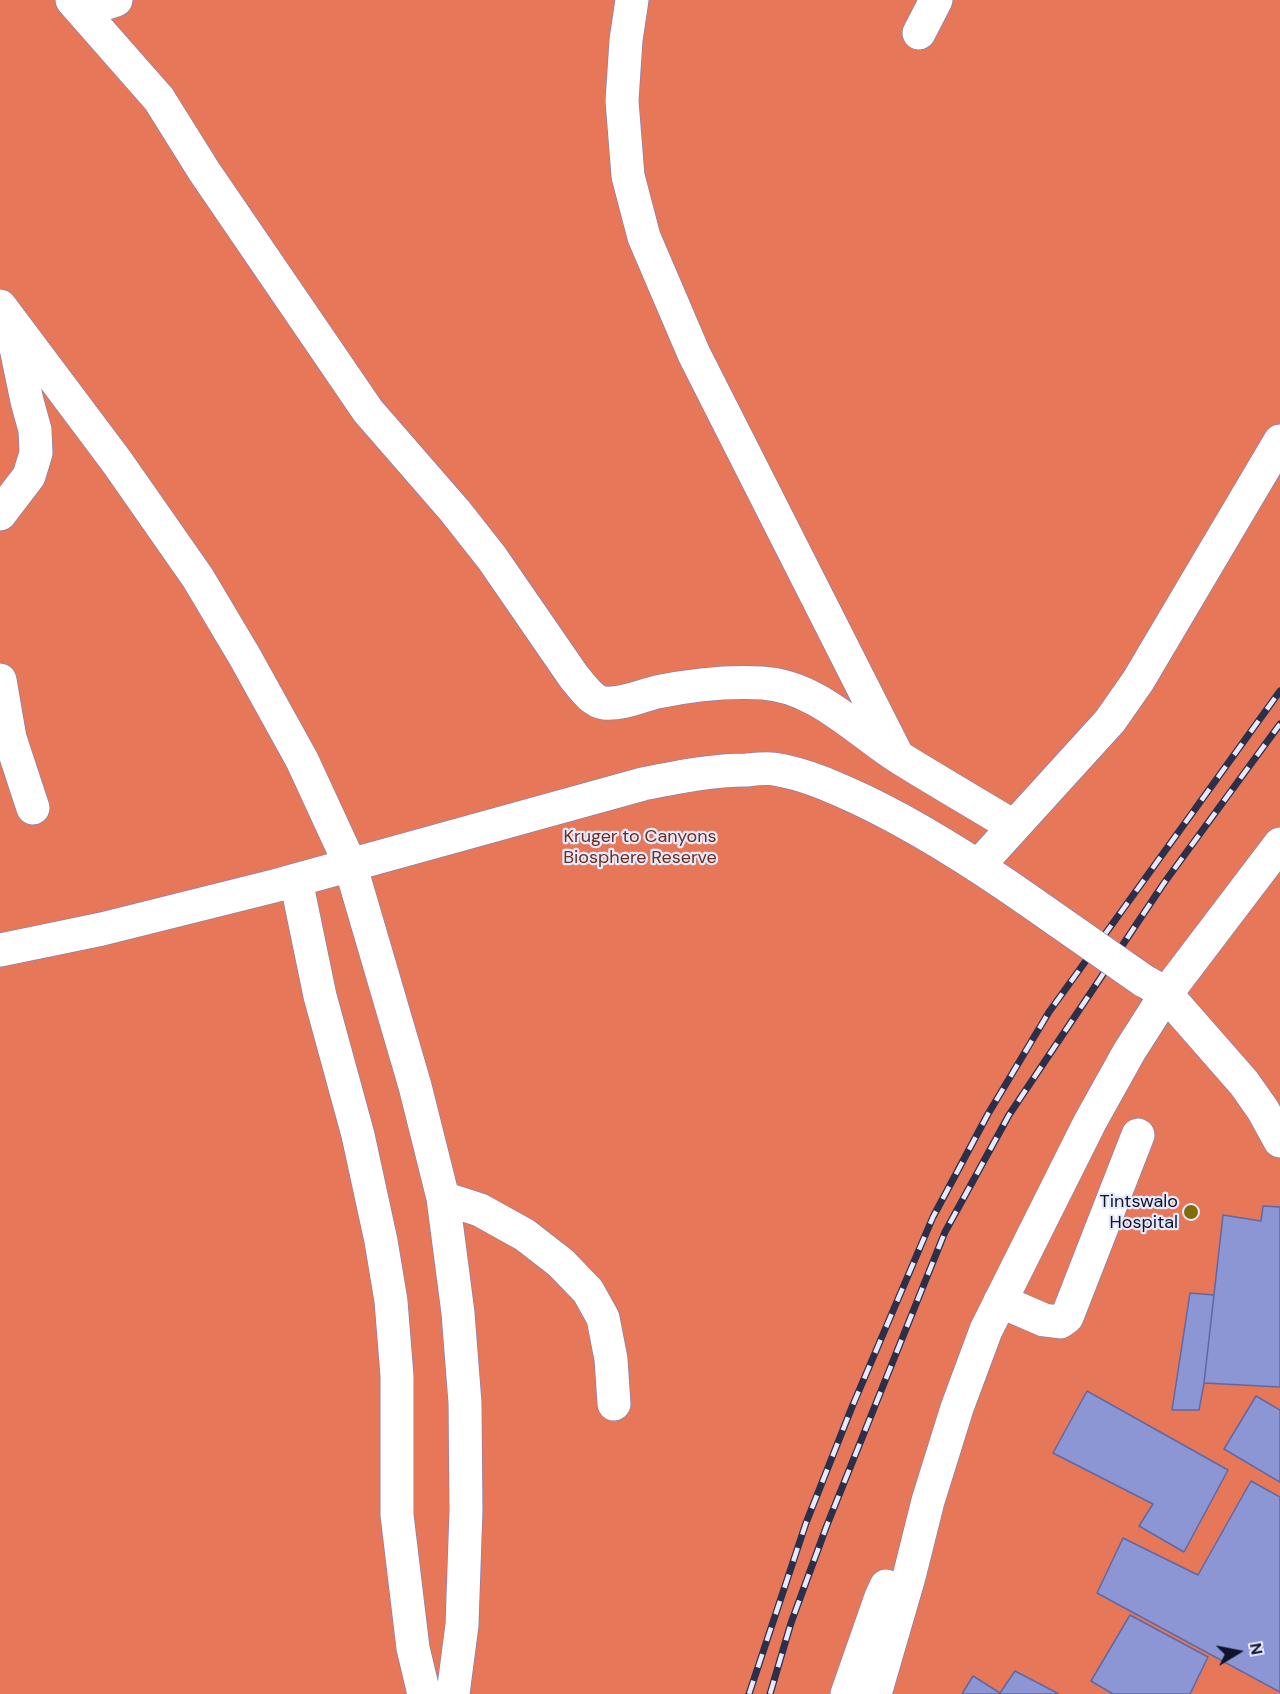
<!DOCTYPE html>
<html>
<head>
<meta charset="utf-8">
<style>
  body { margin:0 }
  #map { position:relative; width:1280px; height:1694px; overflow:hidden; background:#bec7fb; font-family:"DM Sans",sans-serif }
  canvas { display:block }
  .north { position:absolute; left:1208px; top:1622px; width:60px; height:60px; -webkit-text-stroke:4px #e6eafe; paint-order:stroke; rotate:80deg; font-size:16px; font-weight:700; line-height:24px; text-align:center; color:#10132a }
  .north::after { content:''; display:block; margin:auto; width:21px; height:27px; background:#10132a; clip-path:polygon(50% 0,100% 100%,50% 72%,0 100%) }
</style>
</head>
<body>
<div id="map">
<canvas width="1280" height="1694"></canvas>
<div class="north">N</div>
</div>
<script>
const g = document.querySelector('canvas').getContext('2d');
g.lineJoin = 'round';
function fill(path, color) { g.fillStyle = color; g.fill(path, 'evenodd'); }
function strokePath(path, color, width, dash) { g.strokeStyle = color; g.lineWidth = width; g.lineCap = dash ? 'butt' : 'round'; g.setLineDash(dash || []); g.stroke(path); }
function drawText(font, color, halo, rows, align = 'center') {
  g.font = font + ' "DM Sans",sans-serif'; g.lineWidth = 4.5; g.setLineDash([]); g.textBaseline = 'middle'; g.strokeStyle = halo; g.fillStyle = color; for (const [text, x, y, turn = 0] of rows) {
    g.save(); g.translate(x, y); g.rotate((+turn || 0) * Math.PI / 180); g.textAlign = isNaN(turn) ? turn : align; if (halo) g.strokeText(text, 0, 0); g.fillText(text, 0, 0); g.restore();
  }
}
fill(new Path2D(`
  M0 0H1280V1694H0Z`), '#e67859');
const building = new Path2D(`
  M1263 1206 1280 1207V1387L1204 1383 1223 1215 1261 1221Z
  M1190 1293 1214 1295 1204 1383 1199 1410H1172Z
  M1087 1391 1228 1470 1184 1552 1139 1526 1153 1504 1053 1453Z
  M1256 1396 1280 1410V1482L1224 1449Z
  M1251 1481 1280 1497V1692L1097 1593 1123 1538 1198 1575Z
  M1130 1615 1208 1657 1190 1694H1113L1091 1681Z
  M1015 1671 1059 1694H962L973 1676 1000 1693Z`);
fill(building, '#8c96d4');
strokePath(building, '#6068a3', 1.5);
const minor = new Path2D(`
  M72 0 159 99 204 171 368 411 455 511 492 558 574 677C582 686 591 701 604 703 621 705 641 696 657 692 691 685 727 681 762 683 816 686 856 730 900 758 937 781 975 803 1013 826
  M632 0 626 40 622 101 628 176 644 237 694 354 896 753
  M82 11 116 0
  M919 33 936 0
  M0 306 117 462 198 578 245 657 302 760 350 864 415 1086 443 1198 458 1313 465 1403 466 1510 462 1625 453 1694
  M0 514 29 476 36 453 35 430 27 401 12 329
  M0 680 10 738 33 808
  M979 865 1110 721 1138 681 1280 441
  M296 880 320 996 358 1135 381 1241 391 1301 397 1376V1515L413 1648 424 1694
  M0 950 102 929 278 885 643 784C678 777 712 770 747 770 756 769 766 768 774 769 806 774 836 788 864 801 922 829 975 863 1028 900
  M1148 983 1166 994 1244 1083 1263 1110 1280 1141
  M443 1198 480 1210 525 1235 561 1263 588 1291 603 1318 611 1359 614 1404
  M1000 1301 1044 1320 1060 1322 1067 1317 1138 1135
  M847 1694 881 1597 886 1586
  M875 1694 909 1577 928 1501 957 1408 986 1330 1090 1122 1129 1052 1166 994 1280 844`);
strokePath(minor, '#727bb7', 34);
strokePath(minor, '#fff', 33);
const rail = new Path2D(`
  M749 1694 806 1523 852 1407 933 1217 988 1114 1049 1012 1280 691
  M770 1694 791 1623 827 1525 945 1232 1009 1115 1164 883 1280 724`);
strokePath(rail, '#2b2f4a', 7);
strokePath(rail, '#e6eafe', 4.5, [14]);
const minorBridge = new Path2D(`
  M1028 900 1144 981`);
strokePath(minorBridge, '#727bb7', 34, []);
strokePath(minorBridge, '#fff', 33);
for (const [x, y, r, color] of [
  [1191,1212,8,"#806d09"]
]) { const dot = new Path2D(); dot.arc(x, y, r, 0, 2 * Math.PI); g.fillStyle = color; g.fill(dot); strokePath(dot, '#e6eafe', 2); }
drawText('18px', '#722c17', '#e6eafe', [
  ["Kruger to Canyons",640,837],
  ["Biosphere Reserve",640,858]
]);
drawText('18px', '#10132a', '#e6eafe', [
  ["Tintswalo",1178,1202],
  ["Hospital",1178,1223]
], 'right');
</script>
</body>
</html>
